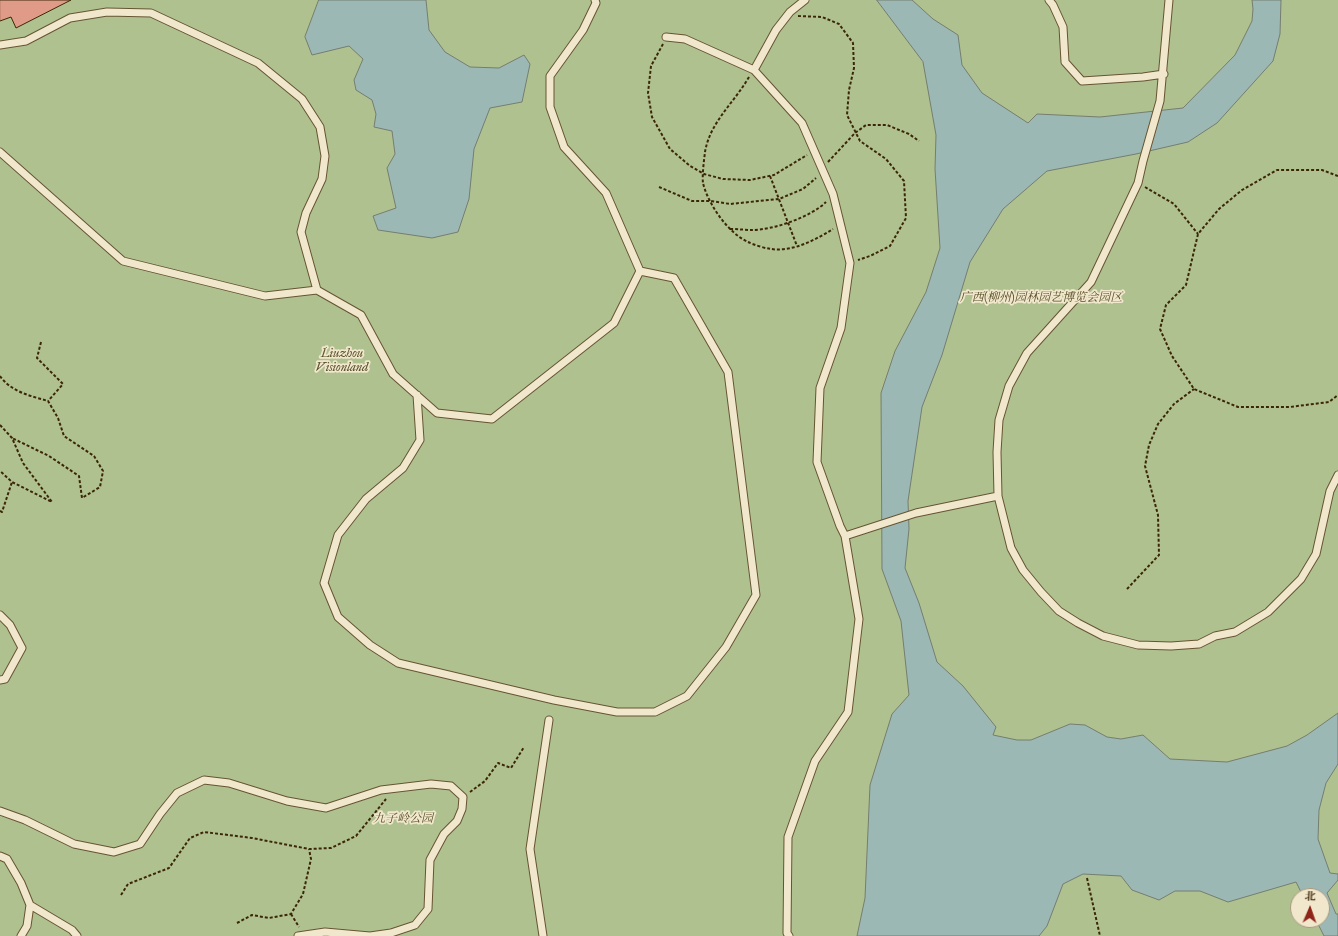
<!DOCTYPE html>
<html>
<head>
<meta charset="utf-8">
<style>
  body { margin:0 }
  #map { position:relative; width:1338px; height:936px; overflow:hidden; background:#e8dab0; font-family:"IM FELL Great Primer","Noto Serif SC",serif }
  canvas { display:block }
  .north { position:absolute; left:1290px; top:888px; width:40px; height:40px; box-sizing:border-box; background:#f0e7cc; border:1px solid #a89a7d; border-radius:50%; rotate:2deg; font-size:11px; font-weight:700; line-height:16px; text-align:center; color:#3b2707 }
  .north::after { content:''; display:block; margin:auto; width:14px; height:18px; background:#8f2418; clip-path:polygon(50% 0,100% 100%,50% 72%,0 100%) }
</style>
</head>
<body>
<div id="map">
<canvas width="1338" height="936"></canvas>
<div class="north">北</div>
</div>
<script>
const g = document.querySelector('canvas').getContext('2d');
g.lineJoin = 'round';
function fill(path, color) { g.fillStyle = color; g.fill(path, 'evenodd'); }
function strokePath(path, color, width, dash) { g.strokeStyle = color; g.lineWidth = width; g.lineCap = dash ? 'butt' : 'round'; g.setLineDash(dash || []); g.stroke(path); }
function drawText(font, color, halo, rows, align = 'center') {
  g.font = font + ' "IM FELL Great Primer","Noto Serif SC",serif'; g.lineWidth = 3.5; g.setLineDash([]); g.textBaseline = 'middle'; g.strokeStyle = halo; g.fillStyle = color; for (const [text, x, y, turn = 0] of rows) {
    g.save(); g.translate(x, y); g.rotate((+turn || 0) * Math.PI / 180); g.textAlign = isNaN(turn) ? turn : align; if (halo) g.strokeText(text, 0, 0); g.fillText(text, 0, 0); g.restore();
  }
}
fill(new Path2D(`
  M0 0H1338V936H0ZM1298 896H1322V920H1298Z`), '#b0c190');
const water = new Path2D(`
  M319 0H426L429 30 445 52 470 67 499 68 524 55 530 64 522 102 490 108 474 149 469 199 458 232 432 238 378 230 373 216 396 208 387 168 395 154 392 131 374 127 376 114 372 100 356 90 354 80 363 59 349 46 312 55 305 37Z
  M877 0H912L933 19 958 35 962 65 982 93 1028 123 1037 114 1100 117 1183 108 1235 55 1252 21 1253 9 1252 0H1281L1280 34 1273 61 1217 123 1188 142 1136 154 1047 171 1003 209 970 262 942 355 922 407 908 501 909 529 905 568 919 603 937 662 963 686 996 727 993 735 1017 740H1031L1070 724 1085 725 1107 737 1121 739 1143 735 1170 759 1227 762 1287 746 1307 735 1338 713V764L1326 783 1319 810 1318 839 1330 873 1338 874V880L1327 893 1336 914H1338V936H1324L1316 920H1322V896H1303L1296 882 1228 902 1200 891H1175L1159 900 1132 890 1121 876 1083 874 1063 884 1047 926 1039 936H857L865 898 870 785 892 714 909 695 901 621 882 569 881 393 895 351 926 292 940 248 935 169 936 135 923 62Z`);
fill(water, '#9bb8b5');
strokePath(water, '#757e6f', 1);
const building = new Path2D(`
  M0 0H71L16 28 11 17 0 21Z`);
fill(building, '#e09b88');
strokePath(building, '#3b2707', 1);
const lane = new Path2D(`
  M1049 0 1053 5 1063 27 1065 62 1082 81 1143 77 1164 74
  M1169 0 1160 101 1143 161 1138 183 1091 282 1027 353 1009 386 999 420 997 452 998 496 1011 548 1023 570 1041 592 1059 611 1078 623 1103 636 1138 645 1171 646 1199 644 1215 636 1235 632 1268 612 1301 579 1316 554 1330 491 1338 475
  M666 37 685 39 754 70 802 123 833 194 850 263 841 328 820 388 817 462 840 526 845 536 859 619 848 712 815 761 788 837 787 933 789 936
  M0 45 26 41 70 18 107 12 151 13 258 63 302 99 320 127 325 156 322 179 306 213 301 232 317 290
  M754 70 776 30 790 12 805 0
  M0 152 123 261 265 296 317 290 361 315 393 374 437 413 492 419 614 323 640 271 606 193 564 147 550 107V76L583 30 596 3 595 0
  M417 395 420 440 403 468 366 499 338 535 324 583 338 617 370 645 398 663 554 700 617 712H655L687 696 726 647 756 595 728 372 674 278 640 271
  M845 536 916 513 998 496
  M0 615 10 625 22 648 5 679 0 680
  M0 811 25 820 74 844 114 852 140 844 160 814 177 793 204 780 229 783 287 801 326 808 381 790 431 784 451 786 463 797 462 809 457 821 444 834 430 860 428 909 415 925 391 933 370 936 325 932 298 936
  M0 856 7 859 21 883 30 905 27 926 21 936
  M30 905 72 930 77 936
  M543 936 530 849 549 720`);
strokePath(lane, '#665431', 9);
strokePath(new Path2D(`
  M798 16 822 17 839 24 853 43 854 68 849 90 847 115 860 141 886 159 904 181 906 218 890 246 870 256 858 260
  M663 44 651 66 648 93 652 117 670 149 690 166 704 174 723 179 750 180 774 175 807 155
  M749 77C734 103 710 122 705 152 704 160 702 176 703 183 708 204 728 233 748 242 754 245 764 248 771 249 793 252 815 240 833 229
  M828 162 855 133 866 125H887L909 134 919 141
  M770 176 797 246
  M1338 176 1322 170H1277L1242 190 1219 209 1198 234 1186 285 1166 305 1160 329 1172 356 1194 389 1238 407H1290L1329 402 1338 395
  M659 187 692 201H711L730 204 779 199 803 189 816 178
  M1145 187 1174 204 1198 234
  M730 229C738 229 745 230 752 230 773 230 811 217 826 202
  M41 342 37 358 63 384 48 401
  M0 376C11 392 31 396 48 401L58 418 64 436 94 456 103 471 100 487 82 498 79 476 49 456 12 438
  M0 425 12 438 23 463 52 502 12 482 0 471
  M0 511 2 512 12 482
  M1127 589 1159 555 1158 515 1145 466 1149 445 1158 424 1174 404 1194 389
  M470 792 485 781 498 763 511 768 524 747
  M1087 878 1100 936
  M121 895 128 884 169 868 190 838 204 832 252 838 309 849 331 848 356 836 386 799
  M291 914 299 927
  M237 923 252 915 269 918 291 914 303 894 311 859 309 849`), '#3b2707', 2, [3, 2]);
strokePath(lane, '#f0e7cc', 7);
drawText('italic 12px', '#584e29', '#f0e7cc', [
  ["广西(柳州)园林园艺博览会园区",1041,298],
  ["Liuzhou",342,354],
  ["Visionland",342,368],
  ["九子岭公园",403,819]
]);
</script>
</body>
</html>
